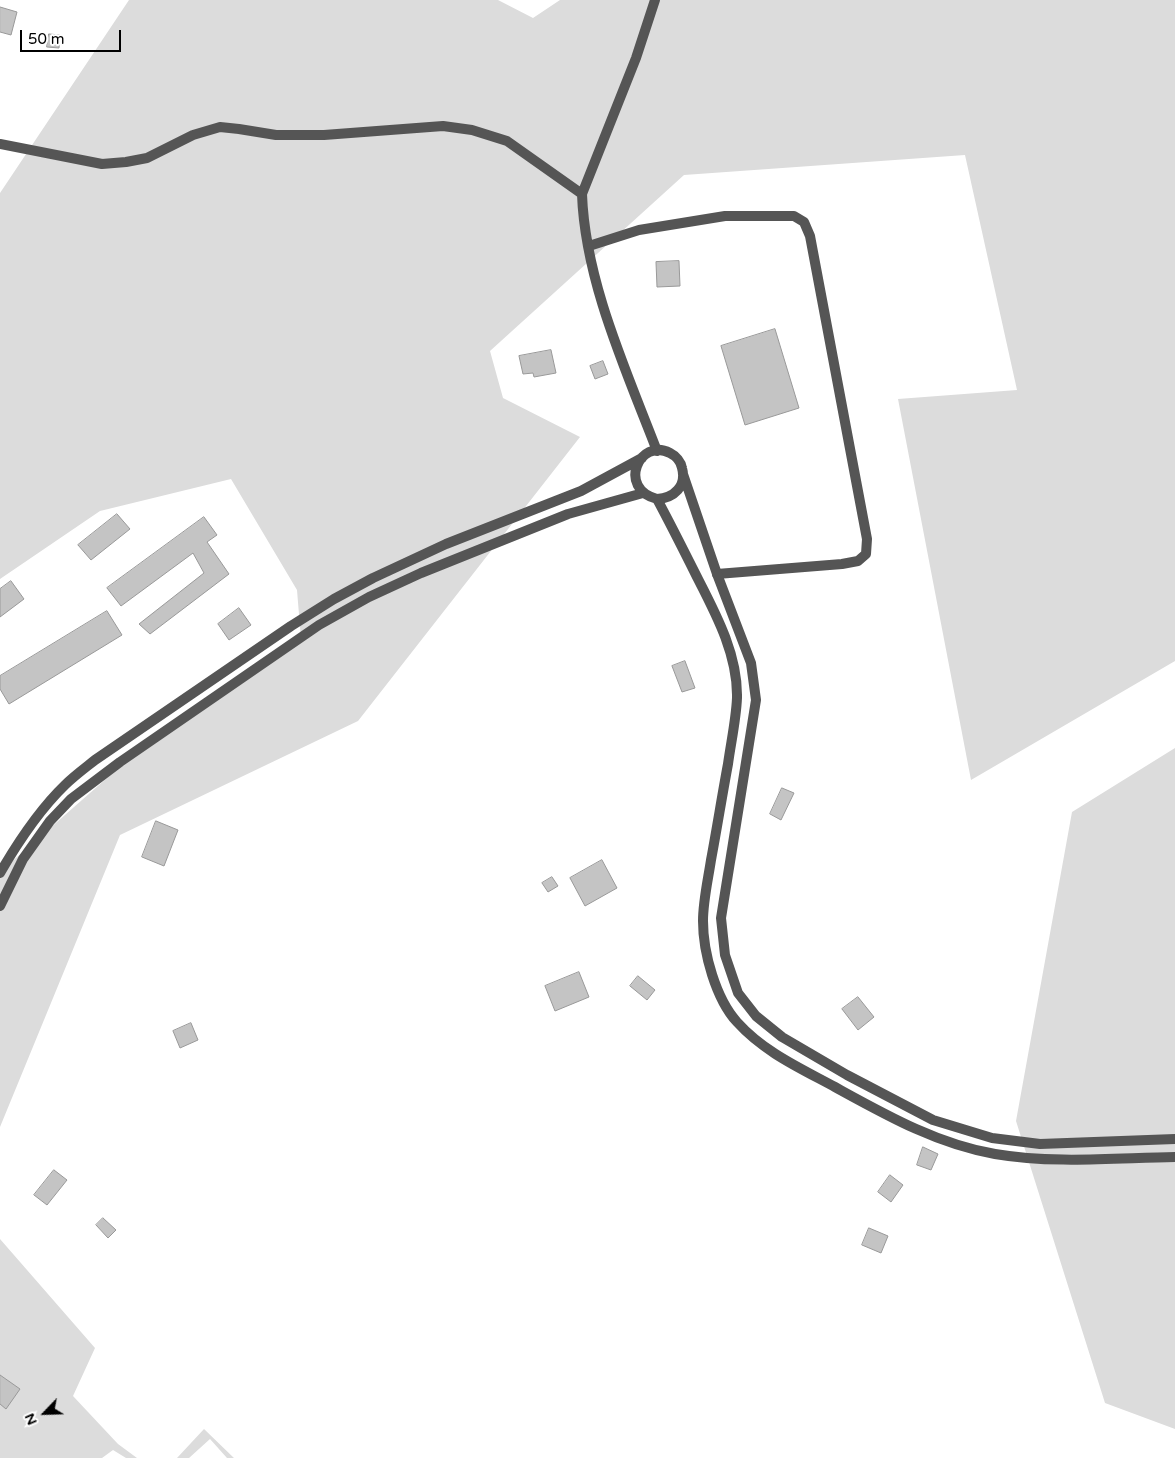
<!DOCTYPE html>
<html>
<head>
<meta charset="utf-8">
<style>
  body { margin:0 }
  #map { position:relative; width:1175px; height:1458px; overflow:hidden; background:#fff; font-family:"Varela Round",sans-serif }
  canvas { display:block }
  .north { position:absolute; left:20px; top:1388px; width:50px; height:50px; -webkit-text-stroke:4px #fff; paint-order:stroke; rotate:246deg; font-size:14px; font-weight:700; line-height:20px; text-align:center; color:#000 }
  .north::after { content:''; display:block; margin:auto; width:18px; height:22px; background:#000; clip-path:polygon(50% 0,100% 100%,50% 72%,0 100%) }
  .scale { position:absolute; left:20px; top:30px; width:101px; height:22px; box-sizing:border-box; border:2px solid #000; border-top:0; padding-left:6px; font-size:15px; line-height:18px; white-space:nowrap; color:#000; -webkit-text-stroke:4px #fff; paint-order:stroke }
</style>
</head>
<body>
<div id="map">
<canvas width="1175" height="1458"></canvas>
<div class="north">N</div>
<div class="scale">50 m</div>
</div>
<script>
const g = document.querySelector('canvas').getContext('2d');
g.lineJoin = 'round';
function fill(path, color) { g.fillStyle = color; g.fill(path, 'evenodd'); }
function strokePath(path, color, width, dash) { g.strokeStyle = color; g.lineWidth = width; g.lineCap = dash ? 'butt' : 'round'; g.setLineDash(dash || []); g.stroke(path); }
fill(new Path2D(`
  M129 0H498L533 18 560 0H1175V661L971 780 898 399 1017 390 965 155 684 175 490 351 503 398 580 437 358 721 120 835 0 1127V872L156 735 301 639 297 590 231 479 100 511 0 579V193Z
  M1175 748V1429L1105 1403 1016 1121 1072 812Z
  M0 1239 95 1348 73 1396 118 1444 137 1458H126L113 1450 102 1458H0Z
  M204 1429 234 1458H227L210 1439 189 1458H177Z`), '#dcdcdc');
const building = new Path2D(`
  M0 7 17 12 11 35 0 32Z
  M49 34 60 35 59 48 47 47Z
  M679 261 680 286 657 287 656 262Z
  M775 329 799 408 745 425 721 346Z
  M551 350 556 373 534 377 533 373 523 374 519 356Z
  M603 361 608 374 595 379 590 366Z
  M117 514 130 529 91 560 78 545Z
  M204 517 217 535 207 542 229 574 150 634 139 624 204 573 193 553 121 606 107 588Z
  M11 581 24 599 0 617V589Z
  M239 608 251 625 229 640 218 624Z
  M107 611 122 635 9 704 0 689V676Z
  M685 661 695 688 682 692 672 666Z
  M782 788 794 793 781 820 770 814Z
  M156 821 178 830 164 866 142 857Z
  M602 860 617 888 585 906 570 878Z
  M552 877 558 886 548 892 542 883Z
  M579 972 589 997 555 1011 545 986Z
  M638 976 655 990 647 1000 630 986Z
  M858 997 874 1017 858 1030 842 1009Z
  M191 1023 198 1040 180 1048 173 1031Z
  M923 1147 938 1154 931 1170 917 1165Z
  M54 1170 67 1180 47 1205 34 1195Z
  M890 1175 903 1185 891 1202 878 1192Z
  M103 1218 116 1230 108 1238 96 1225Z
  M869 1228 888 1236 881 1253 862 1245Z
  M0 1375 20 1389 6 1409 0 1404Z`);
fill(building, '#c4c4c4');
strokePath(building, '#999', 1);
strokePath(new Path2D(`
  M655 0 636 58 582 194C585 281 626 370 657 451
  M0 144 102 164 126 162 147 158 193 135 220 127 239 129 276 135H324L443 126 472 130 507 141 582 194
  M589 246 639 230 725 216H794L804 222 810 236 867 539 866 554 858 561 842 564 717 574`), '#555', 10);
strokePath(new Path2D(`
  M683 474 717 574 751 663 756 700 721 918 725 955 738 993 756 1016 782 1037 847 1075 933 1120 992 1138 1040 1144 1175 1139
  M657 499C674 498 687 486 682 468 681 462 676 456 670 453 639 437 617 489 657 499 671 525 684 551 697 577 716 614 738 655 737 698 736 720 731 742 728 764 722 796 717 828 711 860 708 880 703 901 703 921 703 953 716 999 737 1022 764 1052 800 1068 835 1087 886 1115 937 1144 995 1154 1054 1164 1115 1158 1175 1157
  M0 873C18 842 39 810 65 785 74 776 85 768 95 760L291 626 334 599 373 578 446 544 581 491 642 458
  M0 906 23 859 50 821 71 799 120 762 319 625 369 597 421 573 568 514 643 493`), '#555', 10);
</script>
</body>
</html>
